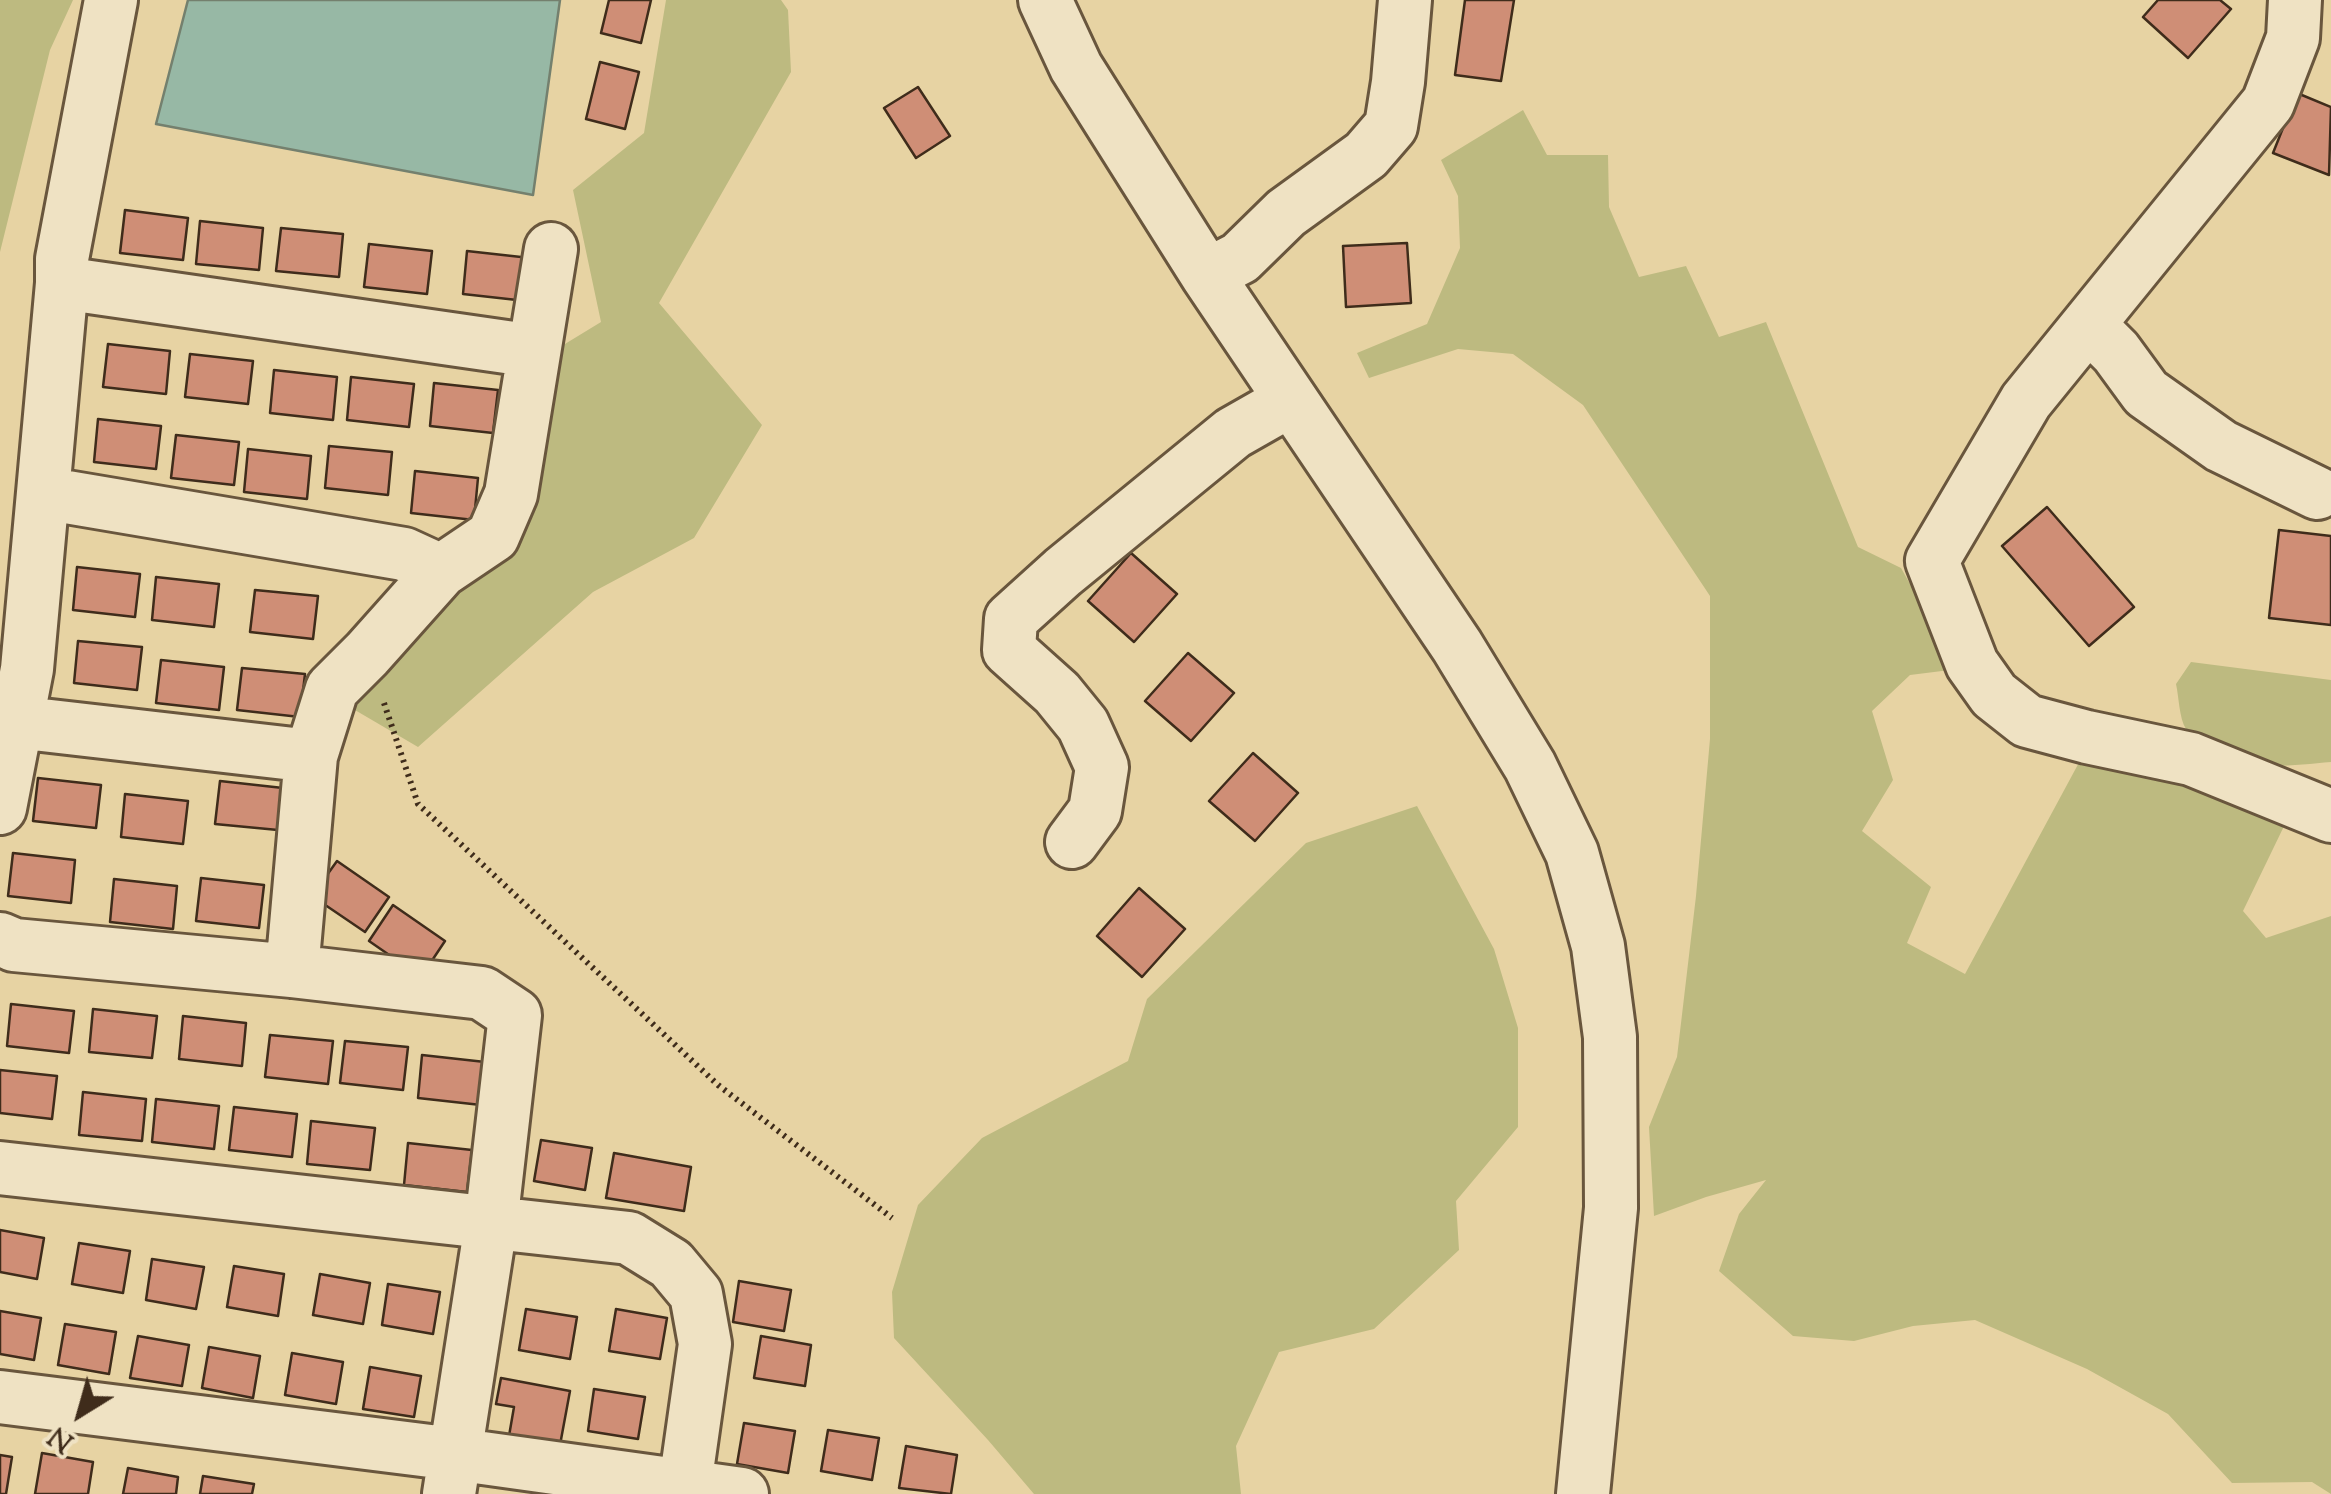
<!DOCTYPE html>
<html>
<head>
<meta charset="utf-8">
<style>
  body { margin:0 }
  #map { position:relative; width:2331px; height:1494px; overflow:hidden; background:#e7d3a3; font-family:"Sorts Mill Goudy",serif }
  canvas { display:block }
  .north { position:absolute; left:30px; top:1364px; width:100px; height:100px; -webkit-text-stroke:8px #efe2c3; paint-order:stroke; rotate:217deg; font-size:28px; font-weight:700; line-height:40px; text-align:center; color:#3f2c1b }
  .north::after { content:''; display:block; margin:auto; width:35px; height:45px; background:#3f2c1b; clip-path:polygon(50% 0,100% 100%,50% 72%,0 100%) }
</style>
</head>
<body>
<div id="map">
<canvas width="2331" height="1494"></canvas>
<div class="north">N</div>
</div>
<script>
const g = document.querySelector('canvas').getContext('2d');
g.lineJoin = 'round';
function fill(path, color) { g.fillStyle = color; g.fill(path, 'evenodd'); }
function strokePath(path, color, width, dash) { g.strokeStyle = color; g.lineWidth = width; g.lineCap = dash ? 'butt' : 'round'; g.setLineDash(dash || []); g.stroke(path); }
fill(new Path2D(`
  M0 0H73L50 50 0 252Z
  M666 0H781L788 10 791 72 659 303 762 425 694 538 593 592 418 747 343 703 518 530 560 347 601 322 573 190 644 133Z
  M1523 110 1547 155H1608L1609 207 1639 277 1686 266 1719 337 1766 322 1858 547 1901 568 1958 669 1910 675 1872 711 1893 780 1862 831 1931 887 1907 943 1965 974 2082 757 2126 753 2286 822 2243 911 2266 938 2331 916V1494L2312 1482 2232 1483 2168 1414 2087 1369 1975 1320 1913 1326 1854 1341 1793 1336 1719 1271 1739 1214 1766 1180 1706 1197 1654 1216 1649 1127 1677 1057 1696 896 1710 739V596L1583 405 1513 354 1458 349 1369 378 1357 353 1427 324 1460 248 1458 196 1441 160Z
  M2191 662 2331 680V762C2283 766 2217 777 2186 729 2179 718 2179 697 2176 684Z
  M1417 806 1494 949 1518 1028V1127L1456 1201 1459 1250 1374 1329 1279 1352 1236 1446 1241 1494H1034L988 1440 894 1338 892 1292 918 1205 982 1138 1128 1061 1147 999 1306 843Z`), '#bdba80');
const water = new Path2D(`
  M188 0H560L533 195 156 124Z`);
fill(water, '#97b8a5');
strokePath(water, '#74806e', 2.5);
const building = new Path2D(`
  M609 0H651L641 43 601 33Z
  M1465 0H1514L1501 81 1455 75Z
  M2158 0H2220L2231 9 2188 58 2143 17Z
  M600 62 639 72 625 129 586 119Z
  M918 87 950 136 916 158 884 108Z
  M2297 93 2331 107 2329 175 2273 153Z
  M125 210 188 218 183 260 120 253Z
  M200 221 263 228 259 270 196 264Z
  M281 228 343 234 339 277 276 271Z
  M1407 243 1411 303 1346 307 1343 246Z
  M369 244 432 251 427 294 364 287Z
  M467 251 530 258 526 301 463 294Z
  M108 344 170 351 166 394 103 387Z
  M190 354 253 361 248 404 185 397Z
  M274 370 337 377 333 420 270 413Z
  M351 377 414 384 409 427 347 420Z
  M434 383 498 390 493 433 430 426Z
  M98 419 161 426 156 469 94 462Z
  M176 435 239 442 234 485 171 478Z
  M329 446 392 452 388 495 325 488Z
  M248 449 311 456 307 499 244 492Z
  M415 471 478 478 474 520 411 513Z
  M2047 507 2134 607 2089 646 2002 546Z
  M2279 530 2331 536V625L2269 618Z
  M1131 553 1177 594 1134 642 1088 601Z
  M77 567 140 574 135 617 73 610Z
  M156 577 219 584 214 627 152 620Z
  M255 590 318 596 313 639 250 632Z
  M78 641 142 647 137 690 74 683Z
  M1188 653 1234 693 1191 741 1145 701Z
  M161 660 224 667 219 710 156 703Z
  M242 668 305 674 300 717 237 710Z
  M1253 753 1298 793 1255 841 1209 801Z
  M38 778 101 785 96 828 33 821Z
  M220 781 283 788 278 830 215 824Z
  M125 794 188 801 183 844 121 837Z
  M13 853 75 860 71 903 8 896Z
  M337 861 389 897 365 932 312 896Z
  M201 878 264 885 259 928 196 921Z
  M114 879 177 886 173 929 110 922Z
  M1139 888 1185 929 1142 977 1097 936Z
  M393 905 445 941 421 977 369 941Z
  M11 1004 74 1011 69 1053 7 1046Z
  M93 1009 157 1016 152 1058 89 1052Z
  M183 1016 246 1023 242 1066 179 1059Z
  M270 1035 333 1041 328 1084 265 1077Z
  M345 1041 408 1047 403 1090 340 1083Z
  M422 1055 485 1062 481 1105 418 1098Z
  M0 1070 57 1076 52 1119 0 1113Z
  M83 1092 146 1099 142 1141 79 1135Z
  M156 1099 219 1106 214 1149 152 1142Z
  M234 1107 297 1114 292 1157 229 1150Z
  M311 1121 375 1128 370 1170 307 1164Z
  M541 1140 592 1148 585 1190 534 1181Z
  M408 1143 472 1150 467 1192 404 1185Z
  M614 1153 691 1167 684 1211 606 1198Z
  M0 1230 44 1238 37 1279 0 1272Z
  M79 1243 130 1251 123 1293 72 1284Z
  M152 1259 204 1267 196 1309 146 1300Z
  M234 1266 284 1274 278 1316 227 1307Z
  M320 1274 370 1283 363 1324 313 1315Z
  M739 1281 791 1290 784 1331 733 1322Z
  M388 1284 440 1292 433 1334 382 1325Z
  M526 1309 577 1317 570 1359 519 1350Z
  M616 1309 667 1318 660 1359 609 1351Z
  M0 1311 41 1318 34 1360 0 1354Z
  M65 1324 116 1332 109 1374 58 1365Z
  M138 1336 189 1345 182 1386 130 1378Z
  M761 1336 811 1345 805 1386 754 1378Z
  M209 1347 260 1356 253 1398 202 1388Z
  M292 1353 343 1362 336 1404 285 1395Z
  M370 1367 421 1376 414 1417 363 1409Z
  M501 1378 570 1391 560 1445 509 1436 514 1407 496 1404Z
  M594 1389 645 1397 638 1439 588 1431Z
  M744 1423 795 1431 788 1473 737 1464Z
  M828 1430 879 1438 872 1480 821 1471Z
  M906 1446 957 1455 951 1494 899 1488Z
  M42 1453 93 1462 88 1494H35Z
  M0 1455 12 1457 6 1494H0Z
  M128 1468 178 1477 176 1494H123Z
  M203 1476 254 1484 252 1494H200Z`);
fill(building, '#cf8e76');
strokePath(building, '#3f2c1b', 2.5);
const minor = new Path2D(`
  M1045 0 1076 67 1207 275 1457 646 1530 766 1572 853 1598 946 1610 1037 1611 1208 1583 1494
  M2295 0 2293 38 2268 103 2026 401 1932 561 1972 664 1994 695 2027 721 2087 737 2191 759 2331 816
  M1207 275 1240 258 1286 213 1366 155 1391 126 1398 82 1405 0
  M62 283 534 351
  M2089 325 2116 352 2146 393 2221 446 2317 493
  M43 493 404 554 441 571
  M16 722 311 756
  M0 808 27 669 62 283V259L111 0
  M1072 842 1095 811 1102 767 1083 725 1057 693 1009 650 1011 619 1063 572 1233 433 1291 400
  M0 939 14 945 292 971 482 993 515 1015 491 1224 449 1494
  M292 971 311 756 332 689 367 654 441 571 493 536 511 494 551 249
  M0 1168 629 1238 671 1264 696 1294 705 1344 685 1485
  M0 1397 454 1454 742 1494`);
strokePath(minor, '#69563d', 58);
strokePath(new Path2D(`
  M384 703 418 804 718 1085 892 1218`), '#3f2c1b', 6, [2.5, 5]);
strokePath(minor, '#efe2c3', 52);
</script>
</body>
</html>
